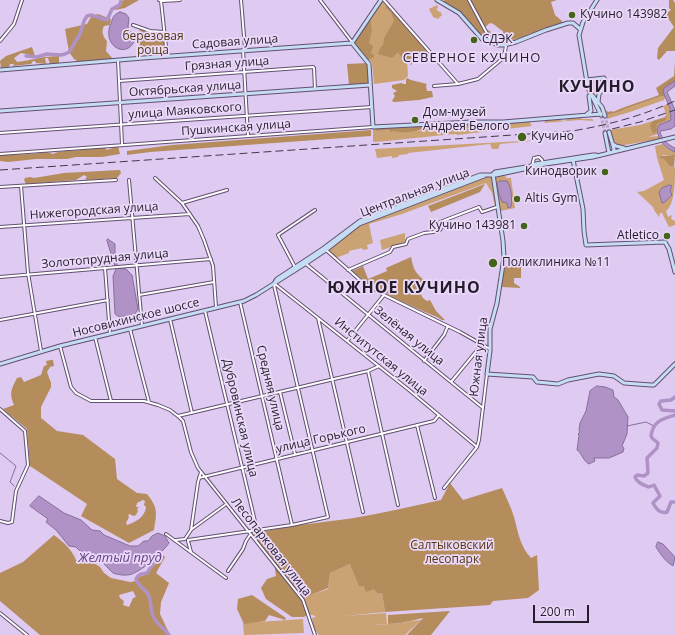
<!DOCTYPE html>
<html>
<head>
<meta charset="utf-8">
<style>
  body { margin:0 }
  #map { position:relative; width:675px; height:635px; overflow:hidden; background:#dfcaf2; font-family:"Open Sans",sans-serif }
  canvas { display:block }
  .scale { position:absolute; left:533px; top:605px; width:56px; height:18px; box-sizing:border-box; border:2px solid #251d2b; border-top:0; padding-left:5px; font-size:12px; line-height:14px; white-space:nowrap; color:#251d2b; -webkit-text-stroke:3px #ead9f9; paint-order:stroke }
</style>
</head>
<body>
<div id="map">
<canvas width="675" height="635"></canvas>
<div class="scale">200 m</div>
</div>
<script>
const g = document.querySelector('canvas').getContext('2d');
g.lineJoin = 'round';
function fill(path, color) { g.fillStyle = color; g.fill(path, 'evenodd'); }
function strokePath(path, color, width, dash) { g.strokeStyle = color; g.lineWidth = width; g.lineCap = dash ? 'butt' : 'round'; g.setLineDash(dash || []); g.stroke(path); }
function drawText(font, color, halo, rows, align = 'center') {
  g.font = font + ' "Open Sans",sans-serif'; g.lineWidth = 3.5; g.setLineDash([]); g.textBaseline = 'middle'; g.strokeStyle = halo; g.fillStyle = color; for (const [text, x, y, turn = 0] of rows) {
    g.save(); g.translate(x, y); g.rotate((+turn || 0) * Math.PI / 180); g.textAlign = isNaN(turn) ? turn : align; if (halo) g.strokeText(text, 0, 0); g.fillText(text, 0, 0); g.restore();
  }
}
fill(new Path2D(`
  M383 0 430 55 407 59 408 76 404 80 374 84 372 63 355 43Z
  M437 5 438 8 436 9 439 12 440 11 442 15 438 19 433 17 429 9Z
  M603 79 605 80V86L593 95 589 81 591 80Z
  M662 96H666L664 100 633 111 607 119V115L622 111 625 109Z
  M669 104C670 109 670 114 671 120L659 125 657 130 658 134 648 137 659 136 660 139 619 146 612 140 610 131 599 133 616 129 640 125 665 117 666 114 663 106Z
  M581 117 582 119H592L594 121 579 120 544 123 546 120 557 119 559 120 566 121 567 118Z
  M530 121 531 125 532 126 457 135 456 134C430 136 401 140 373 142V128ZM411 127H417L421 129 420 131 404 132 384 130 377 131 376 130 406 129Z
  M541 140 500 144 498 149H492L490 144 408 153V154L399 155 398 157 392 158V156L377 158 375 149Z
  M663 144 667 148 675 152V154L669 156 663 155 661 158 664 159 672 166H674L675 168C675 180 675 205 666 211L668 217 672 215 671 219 675 221V225L669 227 662 213H660L659 217 654 210 653 207 637 192 644 191 664 180 657 158 655 146Z
  M505 173 506 178H511L515 208 500 211C498 200 493 185 497 175Z
  M491 176 492 177 497 206H495L492 193 486 183 402 214 369 224 373 243 367 245 368 249 363 250 362 248 349 251V253L336 258 328 251V249L361 224 481 178Z
  M405 233V242L382 250 380 240Z
  M350 564 364 586 375 589 382 593 385 612 344 616 386 613 387 624 363 626 403 623 411 621 421 620 405 635H319L314 629 312 618 316 617 313 615H310L302 598 328 589 330 573Z
  M303 619 304 633 244 635 243 623Z`), '#caa274');
fill(new Path2D(`
  M124 0H139L125 8 115 10 113 7Z
  M444 0H557L551 2 555 15 562 21V23C543 27 524 40 505 41L503 37V31C498 29 496 24 490 23L484 28V29L490 31 491 34C488 36 487 39 482 37L461 13 444 2Z
  M669 0H673L675 3V51H667L659 60 657 58 658 48 674 27 668 18H663V16L671 10 669 8Z
  M386 5 428 52 423 55V58L410 65 411 62C406 61 400 57 398 52L392 58 378 54 380 48 383 45 384 38 394 21 391 12 386 8Z
  M98 14 111 19 110 25 104 26C101 31 103 37 107 41L106 51 113 59 79 62 74 59 69 52 65 29 87 24 91 17Z
  M370 18 372 30 369 43 373 46 371 53 374 55V57L368 60 354 43Z
  M142 29 164 32 166 54 164 55C159 55 150 58 145 55 140 53 137 37 138 32Z
  M32 47 35 56 21 53 14 58 17 62C32 60 45 56 59 56V63L50 64 48 58H45L46 64 36 63 35 61H33L31 64 13 66 14 64H10L9 67 1 68 0 61 6 56Z
  M675 62V81L664 88 663 91 666 96H662L625 109 622 111 607 115 606 110 608 112 612 111 613 112C628 105 643 101 659 95L656 88 674 76Z
  M368 63 369 83 349 85 347 64Z
  M407 78 411 80 427 84 426 86 427 91H432L433 97 419 100 394 102 392 101 395 96 393 93 397 91 392 88V85L401 83 404 84H406V79Z
  M667 117 666 120 657 124 656 132 654 134 652 132 650 125 653 121Z
  M475 123 476 127 441 129 438 126Z
  M397 127C405 130 412 126 421 127L422 129C415 133 401 133 393 131L391 132 388 130 377 131 376 130V128Z
  M371 130V136L150 152 127 155V151L172 145Z
  M118 146 120 154 102 157H76L67 159H36L8 162 0 161V155L33 154 47 152 53 154 58 152 65 151 82 150 84 149 104 147 107 150Z
  M675 154 674 166H670L664 159 659 158 662 156H669Z
  M119 170H120L121 173 117 178 87 180 85 179 87 177 84 175 76 180 26 184 24 180 25 178 30 177 34 178 64 173Z
  M485 184 480 192 431 212 428 206Z
  M411 257C414 270 414 271 424 280 422 289 417 295 427 301L430 300 436 311 445 320H442L437 317C407 304 377 292 352 271L363 266 368 279 387 271 386 268Z
  M526 261 527 263 524 267H521V278H514V283L520 287V288L502 287 501 285 505 267 510 264Z
  M51 360H53L54 366 50 367 47 372 51 383V387L41 407V418L57 431 83 435 115 459 117 479 137 493 147 494C158 508 157 512 154 530L129 543 81 516 87 504 30 466 27 429 3 409 14 405C9 393 11 390 17 378L21 377 24 382 41 375 44 366 47 365 46 361ZM143 500 145 501 144 505 146 507C145 517 136 522 127 525L126 523 129 517 128 515 130 514 133 516 136 515 138 511 137 509 139 507H136L137 503Z
  M450 483 463 500 502 488C506 497 511 507 514 517 518 532 520 546 531 558L537 555 539 590 528 598 493 601 490 605 385 612 382 593H377L374 589 366 592 364 586H359L350 564 330 573 328 588 301 599 307 615 304 617H292L266 599 261 588 267 579 276 576 274 563 253 537 254 534C286 525 321 523 354 518 383 513 412 506 441 500Z
  M54 535C63 542 71 548 76 560L80 561 85 559 91 561 100 567 104 573 111 578 130 582 136 581 139 577 147 574 163 555 165 557 156 573 169 583 161 602 160 614 170 635H40L0 601V573L23 562ZM133 591 136 597 133 598 129 607 123 605 124 601 120 598 119 595Z
  M252 595 286 618 285 620 269 615 265 621 244 624 237 609 238 599Z
  M450 611 431 635H407L423 618 401 623 388 624V615Z`), '#b58c5c');
const water = new Path2D(`
  M120 12 126 14 129 18 128 27 131 32 130 33 134 42C125 58 106 46 109 30 109 28 110 25 111 24 113 17 113 15 120 12Z
  M675 81V86L667 92 675 110V126L671 129 661 131 660 132C662 139 668 145 675 148V152C665 148 659 141 657 130L659 125 671 120 670 108 663 92 664 88 669 85V83L670 84Z
  M500 181H507C512 189 512 198 511 207L508 208 507 203 502 202 499 194 497 184Z
  M670 185 672 186 670 190 672 195 665 202 662 203 659 192 662 188Z
  M108 239 115 244V257L118 268 126 269 132 275 138 309 135 314 119 317 115 314 113 276 116 269 107 241Z
  M597 386 605 387 613 390 614 397 618 400 628 417 627 434 622 446 624 448 623 452 609 458H594L595 461 589 464C583 461 582 453 577 450L579 435 578 434 580 432 579 430 580 423 586 411 590 391Z
  M39 496 64 513 81 520 92 530 100 531 104 535 130 546H138L144 541H148L152 536 158 533 165 536 169 543C163 552 143 570 132 574 127 576 118 575 113 573L101 561 80 551 76 547 69 546 56 530 46 522 48 519 30 506Z
  M658 542 663 544 675 557 673 566C665 561 661 555 656 547Z`);
fill(water, '#b092c7');
strokePath(water, '#866f98', 1);
strokePath(new Path2D(`
  M627 426 646 422 654 426
  M0 453 16 466 10 482 14 486`), '#866f98', 1);
strokePath(new Path2D(`
  M26 56 37 57 47 54 61 55 65 54 69 52 80 34 84 21 87 16 91 15 107 20 112 9 120 5 121 0
  M675 397 671 400 661 401 659 404 662 410 675 411
  M675 415C662 419 653 421 651 436L652 438 658 443 657 448 647 458 648 473 644 476 637 475 635 477C637 483 644 485 649 487L654 485 660 496 653 503C656 509 660 514 667 512L671 502H675
  M155 561 147 573C141 574 138 574 136 579 138 586 144 588 148 594 152 601 150 609 153 616 156 624 164 628 169 635`), '#b092c7', 3.5);
strokePath(new Path2D(`
  M601 116 605 133
  M605 116 609 132`), '#baa7ca', 3, [3, 1.5]);
const street = new Path2D(`
  M159 0 162 1 180 0
  M241 0 245 48 243 50 248 136
  M320 0 352 42
  M384 0 458 84
  M469 0 491 41
  M161 1 167 56
  M133 25 150 31 164 32
  M0 41 14 24 22 0
  M118 60 122 144
  M119 81 313 67 314 68 315 89
  M434 86 458 84 478 79 502 59 505 52 506 45
  M0 133 372 107
  M0 154 373 127
  M532 166 534 158 539 157 542 160 543 163
  M155 178 182 203 198 226 204 240 213 266 216 307
  M129 180 142 326
  M21 186 28 273 41 351
  M0 187 116 180
  M182 203 227 190
  M0 227 190 214
  M326 250 361 281 384 295 460 332 490 349
  M306 264 483 408
  M295 267 278 235 315 210
  M105 268 110 334
  M348 270 390 252 393 247 406 244 408 239 424 233 433 232 440 230 442 227 440 222 479 207 482 212 497 207
  M0 277 211 259
  M275 284 409 390 477 447
  M139 295 214 282
  M240 302 292 525
  M205 311 257 530
  M318 318 363 512
  M170 319 192 413
  M0 320 108 300
  M130 329 149 402
  M95 337 111 401
  M347 341 384 295
  M60 346 71 387 76 393 91 401H144L158 405 170 410 179 417 183 421 191 452 198 468 303 600 315 635
  M424 361 444 335 448 326
  M368 371 398 505
  M451 382 479 348 484 345
  M280 392 295 454
  M0 409 25 431 28 465 16 491 12 522 8 523 0 521
  M178 416 368 371 379 366
  M417 425 435 498
  M199 478 434 421 439 415
  M444 488 477 447 479 440 487 374
  M192 529 225 505
  M166 534 226 578
  M176 540 185 539 191 530 198 482 201 472
  M188 540 292 525 328 517 274 285
  M188 541 191 552
  M228 571 243 549 246 541 250 535
  M0 613 27 635`);
const secondary = new Path2D(`
  M437 0 459 13 482 39 490 40 497 45H504L516 42 546 30 568 23H573L580 29
  M597 0 583 22 579 35 588 88 601 115
  M352 43 369 64 373 127 472 122H503L601 114
  M352 43 381 0
  M0 70 143 58 352 43
  M587 80 604 78 606 82V85L599 94 598 102
  M592 95 602 107 605 116
  M0 111 370 85
  M586 115 591 111 589 96
  M609 132 614 149 613 152
  M605 133 609 153
  M613 144 616 146 624 148
  M573 160 583 209 584 231 586 245 665 242 669 249 675 272
  M532 166 593 157 675 137
  M493 174 503 241 504 258 497 303 490 329V351L487 374 533 377 537 382 558 384 568 380 599 374 614 376 624 383 651 385H654L675 364
  M493 174 495 172 526 167
  M275 282 277 279 324 248 360 221 480 175H496L524 169 535 164 593 155H596
  M0 364 60 346 244 301 256 295 305 264 326 250 359 224 484 176`);
strokePath(street, '#624f71', 4);
strokePath(secondary, '#624f71', 5);
strokePath(street, '#fff', 2);
strokePath(secondary, '#c5dcf2', 3);
strokePath(new Path2D(`
  M612 129 640 122 675 110
  M0 170 572 131C609 125 641 116 675 101`), '#42384a', 1, [8, 4]);
for (const [x, y, r, color] of [
  [572,15,4,"#456419"],
  [474,40,4,"#456419"],
  [415,120,4,"#456419"],
  [522,137,5,"#456419"],
  [605,172,4,"#456419"],
  [517,199,4,"#456419"],
  [524,226,4,"#456419"],
  [667,236,4,"#456419"],
  [493,263,5,"#456419"]
]) { const dot = new Path2D(); dot.arc(x, y, r, 0, 2 * Math.PI); g.fillStyle = color; g.fill(dot); strokePath(dot, '#ead9f9', 1.5); }
drawText('12px', '#251d2b', '#ead9f9', [
  ["Кучино 143982",580,15],
  ["СДЭК",482,40],
  ["Дом-музей",423,113],
  ["Андрея Белого",423,127],
  ["Кучино",531,137],
  ["Кинодворик",597,172,"right"],
  ["Altis Gym",525,199],
  ["Кучино 143981",516,226,"right"],
  ["Atletico",659,236,"right"],
  ["Поликлиника №11",502,263]
], 'left');
drawText('12px', '#543610', '#ead9f9', [
  ["березовая",153,37],
  ["роща",153,51],
  ["Салтыковский",452,546],
  ["лесопарк",452,560]
]);
drawText('12px', '#251d2b', '#ead9f9', [
  ["Садовая улица",235,42,-4],
  ["Грязная улица",227,64,-4],
  ["Октябрьская улица",185,89,-4],
  ["улица Маяковского",185,111,-4],
  ["Пушкинская улица",236,128,-4],
  ["Центральная улица",415,193,-21],
  ["Нижегородская улица",94,211,-4],
  ["Золотопрудная улица",105,259,-5],
  ["Носовихинское шоссе",136,318,-14],
  ["Зелёная улица",409,336,39],
  ["Институтская улица",381,357,39],
  ["Южная улица",479,357,-83],
  ["Средняя улица",270,388,77],
  ["Дубровинская улица",240,418,77],
  ["улица Горького",321,439,-13],
  ["Лесопарковая улица",271,547,52]
]);
g.letterSpacing = '1px';
drawText('13px', '#251d2b', '#ead9f9', [
  ["СЕВЕРНОЕ КУЧИНО",472,58]
]);
g.letterSpacing = '0px';
drawText('italic 13px', '#674083', '#ead9f9', [
  ["Желтый пруд",120,558]
]);
g.letterSpacing = '1px';
drawText('bold 16px', '#251d2b', '#ead9f9', [
  ["КУЧИНО",597,87],
  ["ЮЖНОЕ КУЧИНО",404,288]
]);
g.letterSpacing = '0px';
</script>
</body>
</html>
